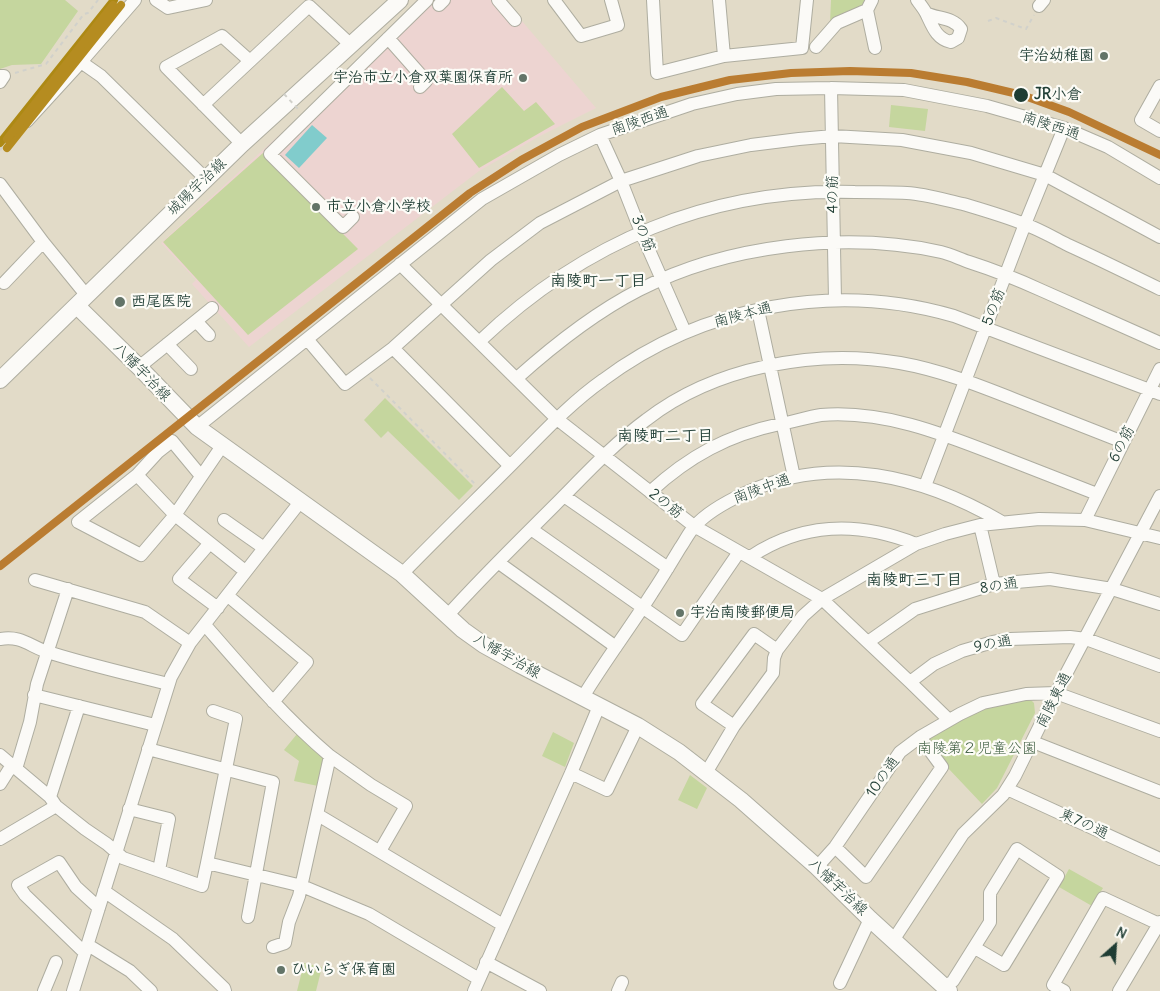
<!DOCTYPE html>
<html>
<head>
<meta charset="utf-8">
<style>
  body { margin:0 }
  #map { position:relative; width:1160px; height:991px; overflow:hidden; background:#e2dbc8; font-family:Delius,sans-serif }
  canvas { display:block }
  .north { position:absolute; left:1090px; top:921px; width:50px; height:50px; -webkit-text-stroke:4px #fdfcf7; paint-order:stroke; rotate:26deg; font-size:14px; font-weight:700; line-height:20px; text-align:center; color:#1f3d34 }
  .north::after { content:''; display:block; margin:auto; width:18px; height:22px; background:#1f3d34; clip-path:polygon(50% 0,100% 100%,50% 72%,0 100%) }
</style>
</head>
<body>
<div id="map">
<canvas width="1160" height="991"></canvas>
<div class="north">N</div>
</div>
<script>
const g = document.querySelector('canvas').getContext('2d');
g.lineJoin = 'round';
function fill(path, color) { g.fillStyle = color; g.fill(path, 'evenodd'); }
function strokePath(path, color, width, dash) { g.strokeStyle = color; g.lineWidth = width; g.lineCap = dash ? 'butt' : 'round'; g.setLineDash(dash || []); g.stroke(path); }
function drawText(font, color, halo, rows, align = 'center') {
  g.font = font + ' Delius,"Klee One",sans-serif'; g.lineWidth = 4.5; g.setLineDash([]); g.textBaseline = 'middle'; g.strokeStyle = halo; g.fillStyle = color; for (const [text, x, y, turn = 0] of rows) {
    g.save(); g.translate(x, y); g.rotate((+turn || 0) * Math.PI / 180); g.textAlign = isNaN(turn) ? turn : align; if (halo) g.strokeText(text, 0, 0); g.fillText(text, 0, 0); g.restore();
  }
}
fill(new Path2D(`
  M435 0H504L596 108 538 137 479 171 249 347 192 284 196 280 161 243 299 117 400 20 420 15Z`), '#edd4d1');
fill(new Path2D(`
  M0 0H65L78 11 41 64 12 65 0 69Z
  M831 0H867L865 8 830 23Z
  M502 87 524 111 536 102 555 124 479 168 452 134Z
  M891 105 928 109 925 131 889 127Z
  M263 153 358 249 248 335 163 242Z
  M385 398 473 486 459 500 388 431 381 438 364 420Z
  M1029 698 1034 703 1035 713 997 788 982 804 947 767 929 740 932 735 973 713 1003 702Z
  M553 732 574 743 565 767 542 756Z
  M297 734 324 757 318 786 294 781 299 761 284 750Z
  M690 775 707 788 697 809 678 800Z
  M1069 869 1103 888 1092 906 1059 887Z
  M304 963 322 967 316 991H297Z`), '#c5d69e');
fill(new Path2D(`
  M312 125 327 138 299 168 285 155Z`), '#81cccc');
const minor = new Path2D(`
  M135 0 81 62 101 76 206 179
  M156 0 168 8 206 0
  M498 0 515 20
  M554 0 581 36 618 25 611 0
  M653 0 657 73 724 56 802 48 807 0
  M719 0 724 56
  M872 0 867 10 875 48
  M917 0C920 4 924 9 926 13 932 25 936 39 951 42L958 38 961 29C953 17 938 19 926 13
  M439 5 444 0
  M1039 6 1044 0
  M388 38 426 81 420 87
  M816 47 837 23 867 10
  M0 76H4L0 82
  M1160 86 1141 120 1160 131
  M831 88 835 300
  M203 105 309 6 351 45
  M27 121 81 62
  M600 135 621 181 641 232 685 332
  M242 144 166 67 222 36 250 61
  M0 184 43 242 87 296
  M353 217 343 227 270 154 427 0
  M400 264 557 419 694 526 822 599 910 682 949 720
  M4 283 43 242
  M758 310 794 477
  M196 321 209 335
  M307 339 345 384 393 348 491 260 540 223 621 181 698 156 751 145 799 139 833 136 902 140 971 153 1045 175 1160 237
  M480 341C584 242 710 188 855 192 872 192 890 192 907 193 925 194 945 200 963 204 983 210 1004 216 1024 224 1039 229 1054 238 1068 245 1099 259 1129 274 1160 289
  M167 344 191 369
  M393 348 510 466
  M139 367 212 308
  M517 378C555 344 594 313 639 290 726 245 845 231 941 252 950 254 960 259 969 262 994 270 1019 280 1043 291 1082 308 1121 326 1160 343
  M197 427 482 199 559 155 600 135 692 104 737 94 776 89 831 88 904 90 987 106 1064 128 1108 147 1160 178
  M222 446 175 515 245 571
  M137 475 78 522 141 555 175 515 137 475 158 452 172 441 201 476
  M925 486 1025 224 1064 128
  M650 492C689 456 728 435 780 424 793 422 807 417 821 415 883 410 941 433 997 455 1031 468 1064 481 1097 494
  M564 496 668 568
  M224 520 264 548
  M1085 520 1160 369
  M980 525 994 584
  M531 529 682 635 739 552
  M209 544 179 579 218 608
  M750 557C803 522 858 521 916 544
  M499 563 616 647
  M402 574C438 537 475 501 512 464 541 435 569 404 603 380 702 306 834 281 954 316L1160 394
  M35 580 145 612 190 643
  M228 596 307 662 273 702
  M447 616C481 578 518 542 554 506 584 476 612 445 646 420 714 367 816 348 900 363 940 370 978 385 1016 400 1052 414 1087 428 1123 442
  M205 625C245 671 284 717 330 756L299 896 289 922 285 943 273 947
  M0 639C23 635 31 648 51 653 89 665 129 674 168 684
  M868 642 915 609 994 584 1050 579 1112 589 1160 604
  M910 682 934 664 962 651 993 642 1010 639 1070 637 1086 639 1160 666
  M34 695 155 725
  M583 697C604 662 630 628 652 593 662 578 671 563 680 548 685 541 689 532 695 526 707 512 728 501 745 493 832 453 923 476 1002 522
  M734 726 702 704 754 634 777 650
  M1033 742 1160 792
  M148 749 273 782 248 917
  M0 755 50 797 56 806 85 829 107 844 123 858 202 886 207 863 302 886 369 914 479 979
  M330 756 371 785 406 806 380 851
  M16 769 30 722 37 684 68 589
  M571 773 607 790 638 726
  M706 773 734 726 773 673 774 658 777 650 803 616 822 599 916 544 945 534 980 525 1039 519 1085 520 1160 538
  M0 784 12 765
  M1007 789 1160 859
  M50 797 79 706
  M129 809 169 819 159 870
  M318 815 503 925
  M0 839 56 806
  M835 847 866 877 942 767 920 737
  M207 863 236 719 213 711
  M817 867 835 847 900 752 920 737 960 714 983 703 1026 694 1056 693 1160 731
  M104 891 173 939 224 988 225 991
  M894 939 963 834 1003 795 1015 776 1056 693 1160 496
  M88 945 130 971 151 991
  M85 953 25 895 18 885 59 862 76 887 99 908
  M486 962 540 991
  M840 983 870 919
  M945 987 953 981 990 922V893L1017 849 1058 876 1004 965 975 948
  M44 991 56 962
  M73 991 171 677 190 643 300 502
  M474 991 571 773 599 706
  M618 991 622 982
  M1064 991 1053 985 1103 898 1159 924
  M1119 991 1160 922`);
const major = new Path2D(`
  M77 306 139 367 197 427 402 574 463 630 484 645 520 665 638 726 679 752 741 800 817 867 870 919 949 991
  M0 380 242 144 400 0`);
strokePath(minor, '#aeada0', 14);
strokePath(major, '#aeada0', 18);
strokePath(new Path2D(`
  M988 21 996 18 1026 29 1034 15
  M15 73 46 64 84 14 88 13 98 0
  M0 150 18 130
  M370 378 476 485`), '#d1d1cb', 2, [4, 4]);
strokePath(minor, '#fbfaf7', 12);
strokePath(major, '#fbfaf7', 16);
strokePath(new Path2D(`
  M284 94 300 111`), '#d1d1cb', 2, [4, 4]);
strokePath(new Path2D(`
  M0 566 470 193 521 160 582 127 661 97 730 80 791 73 850 71 911 73 967 82 1022 95 1069 112 1160 155`), '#ba7c31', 8);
strokePath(new Path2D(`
  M0 143 114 0`), '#ad8914', 8);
strokePath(new Path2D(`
  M7 148 121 5`), '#b58c20', 8);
strokePath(new Path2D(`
  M7 139 113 5`), '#b58c20', 8);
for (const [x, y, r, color] of [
  [1104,56,5,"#637468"],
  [523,78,5,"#637468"],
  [1021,95,8,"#1f3d34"],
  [316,207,5,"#637468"],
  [120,302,6,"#637468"],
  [680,613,5,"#637468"],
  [281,970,5,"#637468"]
]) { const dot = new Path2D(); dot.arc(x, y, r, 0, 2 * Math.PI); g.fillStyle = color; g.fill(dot); strokePath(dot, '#fdfcf7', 2); }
drawText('bold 15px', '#1f3d34', '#fdfcf7', [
  ["宇治幼稚園",1094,56,"right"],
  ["宇治市立小倉双葉園保育所",513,78,"right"],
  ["市立小倉小学校",326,207],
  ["西尾医院",131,302],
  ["宇治南陵郵便局",690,613],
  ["ひいらぎ保育園",291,970]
], 'left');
drawText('bold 15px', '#1f3d34', '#fdfcf7', [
  ["JR小倉",1034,95]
], 'left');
drawText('15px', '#1f3d34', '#fdfcf7', [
  ["南陵西通",640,121,-19],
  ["南陵西通",1051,126,18],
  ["城陽宇治線",197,187,-44],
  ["4の筋",833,194,-91],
  ["3の筋",643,234,67],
  ["5の筋",994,307,-69],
  ["南陵本通",743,315,-15],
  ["八幡宇治線",142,372,46],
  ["6の筋",1122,444,-63],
  ["南陵中通",762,489,-20],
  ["2の筋",666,504,38],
  ["8の通",999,586,-9],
  ["9の通",993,644,-11],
  ["八幡宇治線",507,656,30],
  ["南陵東通",1054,700,-63],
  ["10の通",883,777,-55],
  ["東7の通",1084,824,25],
  ["八幡宇治線",838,887,44]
]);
drawText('15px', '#436246', '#fdfcf7', [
  ["南陵第２児童公園",977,749]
]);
drawText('bold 16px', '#1f3d34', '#fdfcf7', [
  ["南陵町一丁目",598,281],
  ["南陵町二丁目",665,436],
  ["南陵町三丁目",914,580]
]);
</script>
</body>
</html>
